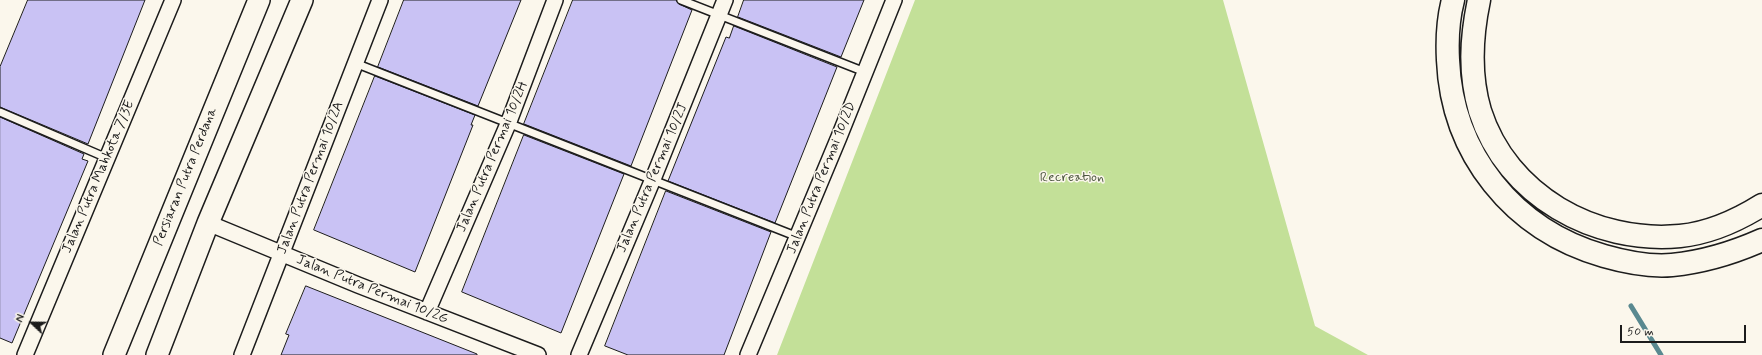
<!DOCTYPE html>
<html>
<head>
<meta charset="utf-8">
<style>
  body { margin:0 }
  #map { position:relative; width:1762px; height:355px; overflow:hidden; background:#fbf7ec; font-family:Mynerve,sans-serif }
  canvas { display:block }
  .north { position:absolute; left:12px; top:303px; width:40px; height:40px; -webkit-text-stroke:3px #fbf7ec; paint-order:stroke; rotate:292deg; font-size:11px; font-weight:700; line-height:16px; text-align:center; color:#1c1c1c }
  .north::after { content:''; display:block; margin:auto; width:14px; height:18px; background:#1c1c1c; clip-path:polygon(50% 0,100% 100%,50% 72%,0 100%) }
  .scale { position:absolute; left:1620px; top:325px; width:126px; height:18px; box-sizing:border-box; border:2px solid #1c1c1c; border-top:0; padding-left:5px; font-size:12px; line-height:14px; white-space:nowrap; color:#1c1c1c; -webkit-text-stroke:3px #fbf7ec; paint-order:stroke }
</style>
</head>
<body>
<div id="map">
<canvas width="1762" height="355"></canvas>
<div class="north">N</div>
<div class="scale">50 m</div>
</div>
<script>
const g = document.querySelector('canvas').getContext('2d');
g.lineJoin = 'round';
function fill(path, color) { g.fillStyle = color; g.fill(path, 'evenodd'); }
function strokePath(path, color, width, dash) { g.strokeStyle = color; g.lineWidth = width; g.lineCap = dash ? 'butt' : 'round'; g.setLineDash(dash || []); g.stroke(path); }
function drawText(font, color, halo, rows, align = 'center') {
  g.font = font + ' Mynerve,sans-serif'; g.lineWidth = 3; g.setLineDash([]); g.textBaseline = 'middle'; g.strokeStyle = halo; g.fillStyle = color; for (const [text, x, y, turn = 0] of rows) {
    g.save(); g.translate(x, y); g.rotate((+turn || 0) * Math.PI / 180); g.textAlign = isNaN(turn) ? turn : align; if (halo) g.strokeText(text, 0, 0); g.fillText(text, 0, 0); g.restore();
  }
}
fill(new Path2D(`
  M915 0H1223L1315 326 1368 355H777Z`), '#c3e098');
strokePath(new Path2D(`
  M1631 306 1661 355`), '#598990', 5);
const building = new Path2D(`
  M28 0H145L88 144 0 107V67Z
  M404 0H521L478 106 378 67Z
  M573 0H676L679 4 692 10 631 166 524 124Z
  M744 0H864L841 57 738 17Z
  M734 26 837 67 775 223 668 181 726 37 729 38Z
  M375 76 475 115 471 125H473L415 272 314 230Z
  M0 117 84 154 82 159 88 161 12 343 0 338Z
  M524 135 624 174 561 333 462 292Z
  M666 191 771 232 724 355H628L605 346Z
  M306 286 477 354V355H281L289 335 286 334Z`);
fill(building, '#c9c2f4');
strokePath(building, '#1c1c1c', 1);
const service = new Path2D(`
  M681 0 865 72
  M355 63 798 237
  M0 112 107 158`);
const minor = new Path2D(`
  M208 223 358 285 538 355
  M427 312 508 124 555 0
  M25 355 173 0
  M242 355 380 0
  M579 355 653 179 725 0
  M748 355 839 137 894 0`);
const secondary = new Path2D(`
  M114 355 259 0
  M157 355 208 223 302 0`);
const motorway = new Path2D(`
  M1453 0C1448 19 1447 41 1448 60 1452 154 1513 230 1604 256 1625 262 1650 267 1672 265 1702 262 1735 252 1762 240
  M1479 0C1471 38 1469 74 1480 111 1507 196 1595 244 1680 236 1709 233 1738 220 1762 205`);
strokePath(service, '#1c1c1c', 10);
strokePath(minor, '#1c1c1c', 18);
strokePath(secondary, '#1c1c1c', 24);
strokePath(motorway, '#1c1c1c', 25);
strokePath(service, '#fbf7ec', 7);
strokePath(minor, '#fbf7ec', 15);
strokePath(secondary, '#fbf7ec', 21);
strokePath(motorway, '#fbf7ec', 22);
drawText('14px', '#1c1c1c', '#fbf7ec', [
  ["Jalan Putra Permai 10/2H",493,157,-67],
  ["Jalan Putra Mahkota 7/3E",99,177,-67],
  ["Persiaran Putra Perdana",186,177,-68],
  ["Jalan Putra Permai 10/2A",311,178,-69],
  ["Jalan Putra Permai 10/2J",653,178,-67],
  ["Jalan Putra Permai 10/2D",822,178,-68],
  ["Jalan Putra Permai 10/2G",372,290,22]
]);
drawText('14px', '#4e5741', '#fbf7ec', [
  ["Recreation",1072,178]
]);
</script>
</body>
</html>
